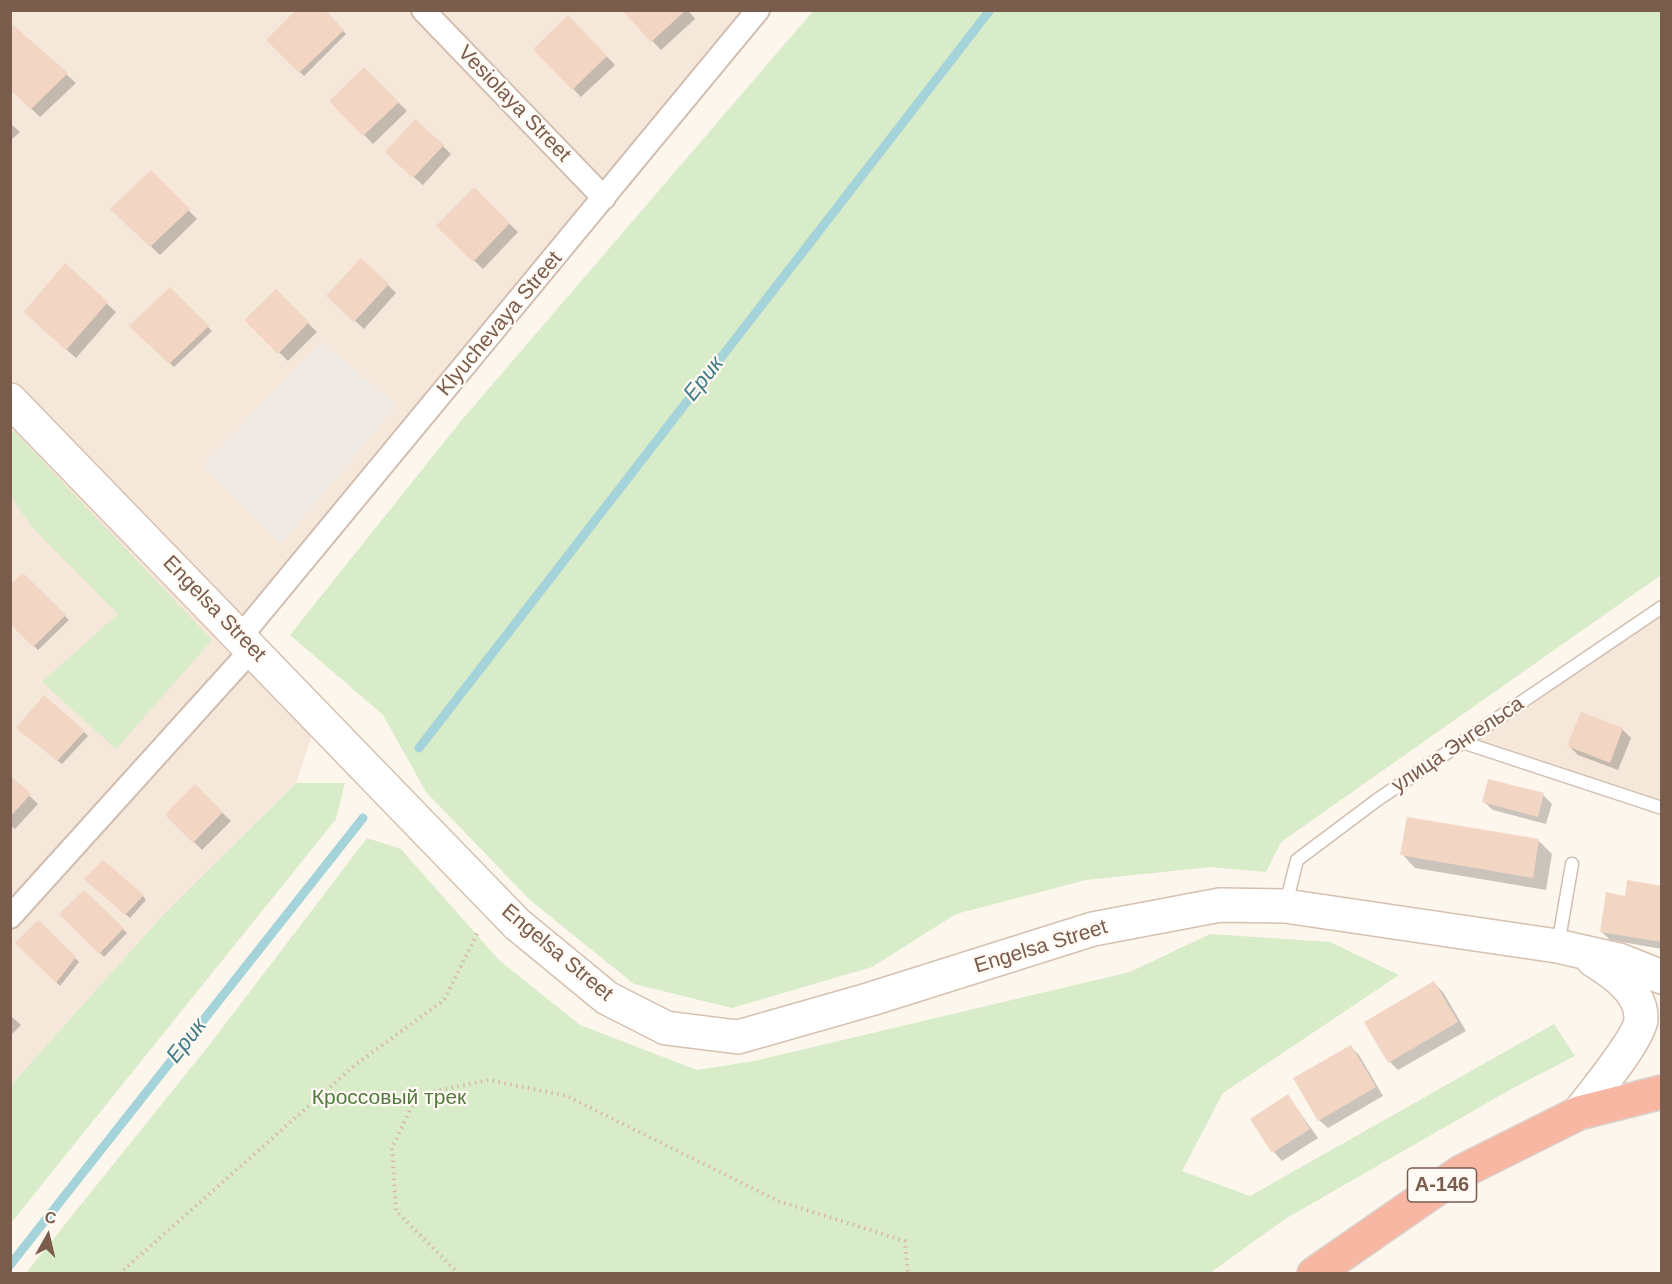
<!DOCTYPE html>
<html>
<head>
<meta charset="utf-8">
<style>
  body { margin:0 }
  #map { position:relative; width:1672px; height:1284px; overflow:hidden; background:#fdf6ec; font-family:Helvetica,sans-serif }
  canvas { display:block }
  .frame { position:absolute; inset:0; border:12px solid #7a5c4d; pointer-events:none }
  .north { position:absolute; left:18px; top:1206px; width:60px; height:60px; -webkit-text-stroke:4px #fffaf3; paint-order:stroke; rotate:8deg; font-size:16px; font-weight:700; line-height:24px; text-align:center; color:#7a5c4d }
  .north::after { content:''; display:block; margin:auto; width:21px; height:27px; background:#7a5c4d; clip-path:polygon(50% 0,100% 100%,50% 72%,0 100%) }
</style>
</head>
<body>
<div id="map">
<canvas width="1672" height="1284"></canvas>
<div class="frame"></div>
<div class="north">С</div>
</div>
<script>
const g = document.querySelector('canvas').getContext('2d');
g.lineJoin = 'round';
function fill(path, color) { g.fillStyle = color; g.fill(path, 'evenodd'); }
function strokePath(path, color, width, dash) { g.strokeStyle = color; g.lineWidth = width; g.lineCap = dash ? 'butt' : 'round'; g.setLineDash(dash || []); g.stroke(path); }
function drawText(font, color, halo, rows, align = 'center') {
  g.font = font + ' Helvetica,sans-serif'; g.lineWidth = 4.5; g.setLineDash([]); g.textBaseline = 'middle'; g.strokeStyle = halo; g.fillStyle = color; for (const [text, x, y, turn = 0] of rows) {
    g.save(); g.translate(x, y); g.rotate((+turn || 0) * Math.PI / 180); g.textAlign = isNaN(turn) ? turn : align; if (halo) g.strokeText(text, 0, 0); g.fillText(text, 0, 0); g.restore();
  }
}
fill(new Path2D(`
  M11 11H756L241 636 318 717 296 783 163 915 11 1085Z
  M1661 607V808L1462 742Z`), '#f5e8da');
fill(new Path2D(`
  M321 342 397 405 281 544 203 466Z`), '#efe9e4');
fill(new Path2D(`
  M813 11H1661V575L1281 842 1266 872 1211 867 1086 880 956 914 872 967 732 1008 634 984 531 901 426 792 383 715 290 635 461 421Z
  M14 431 212 640 116 749 42 682 118 614 32 527 11 497V435Z
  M296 783H345L336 819 11 1223V1085L163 915Z
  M367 838 401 849 499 960 580 1025 697 1070 754 1061 1130 972 1210 934 1330 942 1399 975 1223 1093 1182 1171 1250 1196 1554 1024 1575 1056 1513 1088 1285 1219 1210 1273H26L210 1044Z`), '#d8ecc9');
fill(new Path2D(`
  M323 10 346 34 304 76 268 40Z
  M624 10H688L695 19 661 50Z
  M568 17 615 65 581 97 535 50Z
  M13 27 76 83 40 117 10 88Z
  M364 69 407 111 373 144 331 101Z
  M10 123 20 132 10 141Z
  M443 146 451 154 423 185 395 161Z
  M151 172 197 219 160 255 112 209Z
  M474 190 518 232 483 269 438 226Z
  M65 265 116 312 76 358 34 321Z
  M388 285 396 293 364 329 337 305Z
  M170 289 212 331 174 367 131 326Z
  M276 291 317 332 288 361 246 320Z
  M23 575 69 620 38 650 10 622Z
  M1622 729 1631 738 1618 770 1578 755 1569 746Z
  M21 732H84L88 736 62 764Z
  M10 777 38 804 15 829 10 825Z
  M195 787 231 821 202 850 167 815Z
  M1543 795 1552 804 1546 824 1493 810 1484 802Z
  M1408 818 1539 841 1552 854 1546 890 1415 868 1402 854Z
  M90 883 143 896 146 900 130 918Z
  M1662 887V949L1610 940 1601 931 1626 897Z
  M84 892 127 933 104 957 61 914Z
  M38 922 79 962 60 986 18 943Z
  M1434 983 1443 992 1466 1031 1398 1070 1390 1062Z
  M10 1015 21 1025 10 1036Z
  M1351 1047 1359 1055 1383 1096 1328 1128 1319 1120Z
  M1288 1096 1318 1138 1282 1161 1274 1152Z`), '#0003');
strokePath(new Path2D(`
  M419 748 990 10
  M10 1265 363 818`), '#a5d3da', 9);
fill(new Path2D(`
  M296 10H325L344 30 299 73 266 40Z
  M622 10H686L651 42Z
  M568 15 607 56 572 90 533 49Z
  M13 25 68 73 31 109 10 90V28Z
  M364 67 399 102 363 136 329 101Z
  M415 119 444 145 413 178 385 152Z
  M151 170 190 209 150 247 110 209Z
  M474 187 510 223 473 262 436 226Z
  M361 258 389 284 354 322 326 296Z
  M65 263 108 302 66 350 24 312Z
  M170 287 209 326 169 364 129 326Z
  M276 289 309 322 278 354 244 320Z
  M23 573 66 615 33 647 10 624V585Z
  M44 695 85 731 57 761 16 728Z
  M1581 712 1623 728 1610 763 1567 746Z
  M10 775 31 794 10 817Z
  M1488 779 1544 793 1538 817 1482 802Z
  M195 784 223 812 193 843 165 815Z
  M1407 817 1539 839 1533 878 1400 855Z
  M103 860 144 895 125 915 84 879Z
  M1627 880 1662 886V942L1600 932 1606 892 1625 896Z
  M84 890 124 928 99 954 59 914Z
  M38 920 76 957 56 983 15 943Z
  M1434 981 1458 1022 1388 1063 1364 1022Z
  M1351 1045 1376 1087 1318 1121 1293 1078Z
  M1288 1094 1310 1129 1272 1153 1250 1119Z`), '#f3d5c3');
const lane = new Path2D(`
  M1462 742 1662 808
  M1286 904 1297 860 1377 800 1662 607
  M1558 945 1572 864`);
const street = new Path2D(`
  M423 10 604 198
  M241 636 758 10
  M10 917 253 648`);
const secondary = new Path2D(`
  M10 400 517 924 607 998 666 1028 738 1037 871 999 1093 929 1220 905 1285 906 1557 946 1619 960 1662 977
  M1579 1113C1592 1095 1640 1038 1641 1019 1642 992 1614 973 1593 960`);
const highway = new Path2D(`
  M1314 1274 1461 1172 1579 1113 1662 1092`);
strokePath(lane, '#d1beb0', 15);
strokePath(street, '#d1beb0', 26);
strokePath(secondary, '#d6c0b0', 36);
strokePath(highway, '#dad1cd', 36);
strokePath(new Path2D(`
  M119 1274 355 1065 444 1000 479 930
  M459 1274 396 1211 392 1148 417 1095 489 1080 567 1096 778 1201 905 1241 908 1274`), '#d9b8a5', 4, [1.5, 4.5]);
strokePath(lane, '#fff', 12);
strokePath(street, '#fff', 22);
strokePath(secondary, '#fff', 33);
strokePath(highway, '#f7b7a3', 33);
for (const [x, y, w] of [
  [1442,1185,69]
]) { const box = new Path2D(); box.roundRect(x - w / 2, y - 17, w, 34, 4.5); g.fillStyle = '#fffaf3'; g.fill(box); strokePath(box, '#7a5c4d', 1.5); }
drawText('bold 20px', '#7a5c4d', null, [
  ["А-146",1442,1185]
]);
drawText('21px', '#7a5c4d', '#fffaf3', [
  ["Vesiolaya Street",514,104,46],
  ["Klyuchevaya Street",500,324,-50],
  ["Engelsa Street",214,609,46],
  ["улица Энгельса",1458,745,-34],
  ["Engelsa Street",1041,947,-17],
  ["Engelsa Street",557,953,40]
]);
drawText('21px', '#537a41', '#fffaf3', [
  ["Кроссовый трек",389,1098]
]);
drawText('italic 22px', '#437c86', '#fffaf3', [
  ["Ерик",704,379,-52],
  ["Ерик",187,1041,-52]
]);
</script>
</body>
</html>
